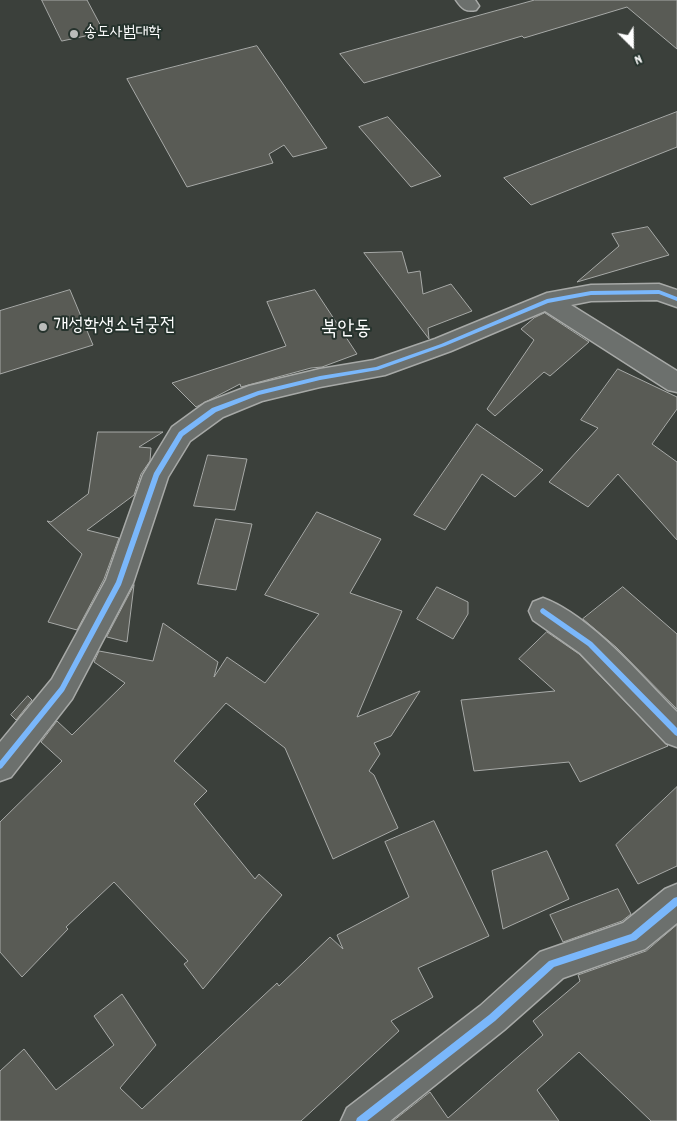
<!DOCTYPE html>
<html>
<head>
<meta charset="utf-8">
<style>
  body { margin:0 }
  #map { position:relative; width:677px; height:1121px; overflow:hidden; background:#3b403b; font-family:Dekko,sans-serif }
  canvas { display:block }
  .north { position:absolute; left:607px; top:20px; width:50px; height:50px; -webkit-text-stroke:4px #26332d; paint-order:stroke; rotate:157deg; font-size:14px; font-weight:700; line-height:20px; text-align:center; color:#fff }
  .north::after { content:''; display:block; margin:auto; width:18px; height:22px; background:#fff; clip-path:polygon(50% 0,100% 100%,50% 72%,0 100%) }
</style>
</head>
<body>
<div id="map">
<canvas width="677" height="1121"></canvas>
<div class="north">N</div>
</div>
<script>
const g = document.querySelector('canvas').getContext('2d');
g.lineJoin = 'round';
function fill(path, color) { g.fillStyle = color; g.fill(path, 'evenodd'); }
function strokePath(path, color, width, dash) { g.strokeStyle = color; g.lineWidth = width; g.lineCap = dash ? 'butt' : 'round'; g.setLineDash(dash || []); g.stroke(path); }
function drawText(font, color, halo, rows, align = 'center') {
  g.font = font + ' Dekko,"Poor Story",sans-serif'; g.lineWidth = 4; g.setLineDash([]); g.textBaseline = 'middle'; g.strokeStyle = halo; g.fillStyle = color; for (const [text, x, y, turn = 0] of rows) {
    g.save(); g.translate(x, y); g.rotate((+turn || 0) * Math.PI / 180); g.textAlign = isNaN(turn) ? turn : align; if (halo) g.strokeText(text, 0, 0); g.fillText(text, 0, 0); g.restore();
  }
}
const building = new Path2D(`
  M42 0H87L104 32 62 41Z
  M535 0H677V49L627 7 524 38 522 36 364 83 340 54Z
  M257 46 327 148 293 157 284 145 269 154 273 163 187 187 127 79Z
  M677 112V147L531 205 504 178Z
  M388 117 441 176 411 187 359 127Z
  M648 227 669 255 577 282 619 246 612 234Z
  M402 252 408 273 420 271 423 294 451 284 472 311 428 328 429 339 364 253Z
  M70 290 93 345 0 374V311Z
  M315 290 357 354 322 367 311 368 241 387 240 384 196 407 172 383 286 346 267 302Z
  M545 313 589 342 550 376 544 372 495 416 487 409 534 340 521 329 534 318Z
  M618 369 677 397V409L652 444 677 462V540L618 474 588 507 549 482 598 428 581 420Z
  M477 424 543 470 515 497 482 474 445 530 414 515Z
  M98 432H163L139 447 151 448 150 461 141 474 134 495 87 530 119 538 104 579 77 630 48 622 82 554 47 521 51 522 88 494Z
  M208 455 247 459 235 510 194 506Z
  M317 512 381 539 350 593 402 611 357 717 420 691 391 736 374 743 380 754 369 771 374 775 398 828 333 859 285 748 226 703 174 761 207 791 194 804 255 879 259 874 282 895 203 989 184 964 188 961 114 882 66 927 68 929 22 977 0 952V822L62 761 41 742 57 721 72 735 125 683 94 662 99 651 153 661 163 623 218 662 214 677 227 657 265 683 319 614 265 595Z
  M216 519 252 524 236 590 198 584Z
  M134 585 127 642 107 637Z
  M437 587 468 602V614L453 639 417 619Z
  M623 587 677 634V709L616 647 583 619Z
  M547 632 579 654 668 746 580 782 569 762 474 771 461 700 555 691 519 659Z
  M28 696 32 700 16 720 11 715Z
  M677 787V866L638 884 616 845Z
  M434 821 489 936 418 968 433 997 391 1021 399 1031 301 1121H0V1071L24 1049 56 1090 114 1045 94 1016 122 994 156 1045 120 1088 142 1109 277 983 279 986 330 937 343 949 337 935 409 897 385 842Z
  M547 851 569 899 503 929 492 871Z
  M618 889 631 914 622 921 563 942 550 915Z
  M677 925V1121H651L579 1052 537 1090 559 1121H393L430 1092 448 1118 543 1035 533 1021 580 981 578 975 646 951Z`);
fill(building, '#595b55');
strokePath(building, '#a7a9a7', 1);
const minor = new Path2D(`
  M456 0H475L479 6 476 10C466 12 462 9 456 0Z
  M659 284 677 290V307L657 300 591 301 571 305 677 371V392L668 390 545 311 451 351 385 375 320 387 262 401 223 417 190 441 168 477 133 583 72 699 11 777 0 781V742L52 679 106 580 143 475 172 427 205 403 249 386 320 369 374 360 435 339 547 293 591 285Z
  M543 598C591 616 641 676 677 712V747L666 743 580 653 533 620 529 611 533 602Z
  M677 884V923L645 949 563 978 504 1030 390 1121H341L347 1108 480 1006 540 952 623 923 665 889Z`);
strokePath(minor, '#a7a9a7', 3);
fill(minor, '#6c706d');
fill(new Path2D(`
  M659 290 677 297V301L659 294 591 295 548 303 445 346 378 370 320 380 259 395 216 412 183 436 159 476 121 585 64 691 2 768 0 769V761L60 687 116 582 154 473 179 432 212 408 258 391 320 376 376 367 441 344 547 299 591 291Z
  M543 608 592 642 677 728V736L675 735 588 646 541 613 540 611 541 609Z
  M677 897V906L636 940 554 967 495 1021 367 1121H356L357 1118 489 1015 549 961 631 934 674 898Z`), '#7ab7fb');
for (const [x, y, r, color] of [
  [74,34,5,"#babcba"],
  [43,327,5,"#babcba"]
]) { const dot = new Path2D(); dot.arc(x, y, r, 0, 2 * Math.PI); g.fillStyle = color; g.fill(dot); strokePath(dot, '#26332d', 2); }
drawText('16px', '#fff', '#26332d', [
  ["송도사범대학",84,34]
], 'left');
drawText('19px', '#fff', '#26332d', [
  ["개성학생소년궁전",53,327]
], 'left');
drawText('21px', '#fff', '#26332d', [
  ["북안동",346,331]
]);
</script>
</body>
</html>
